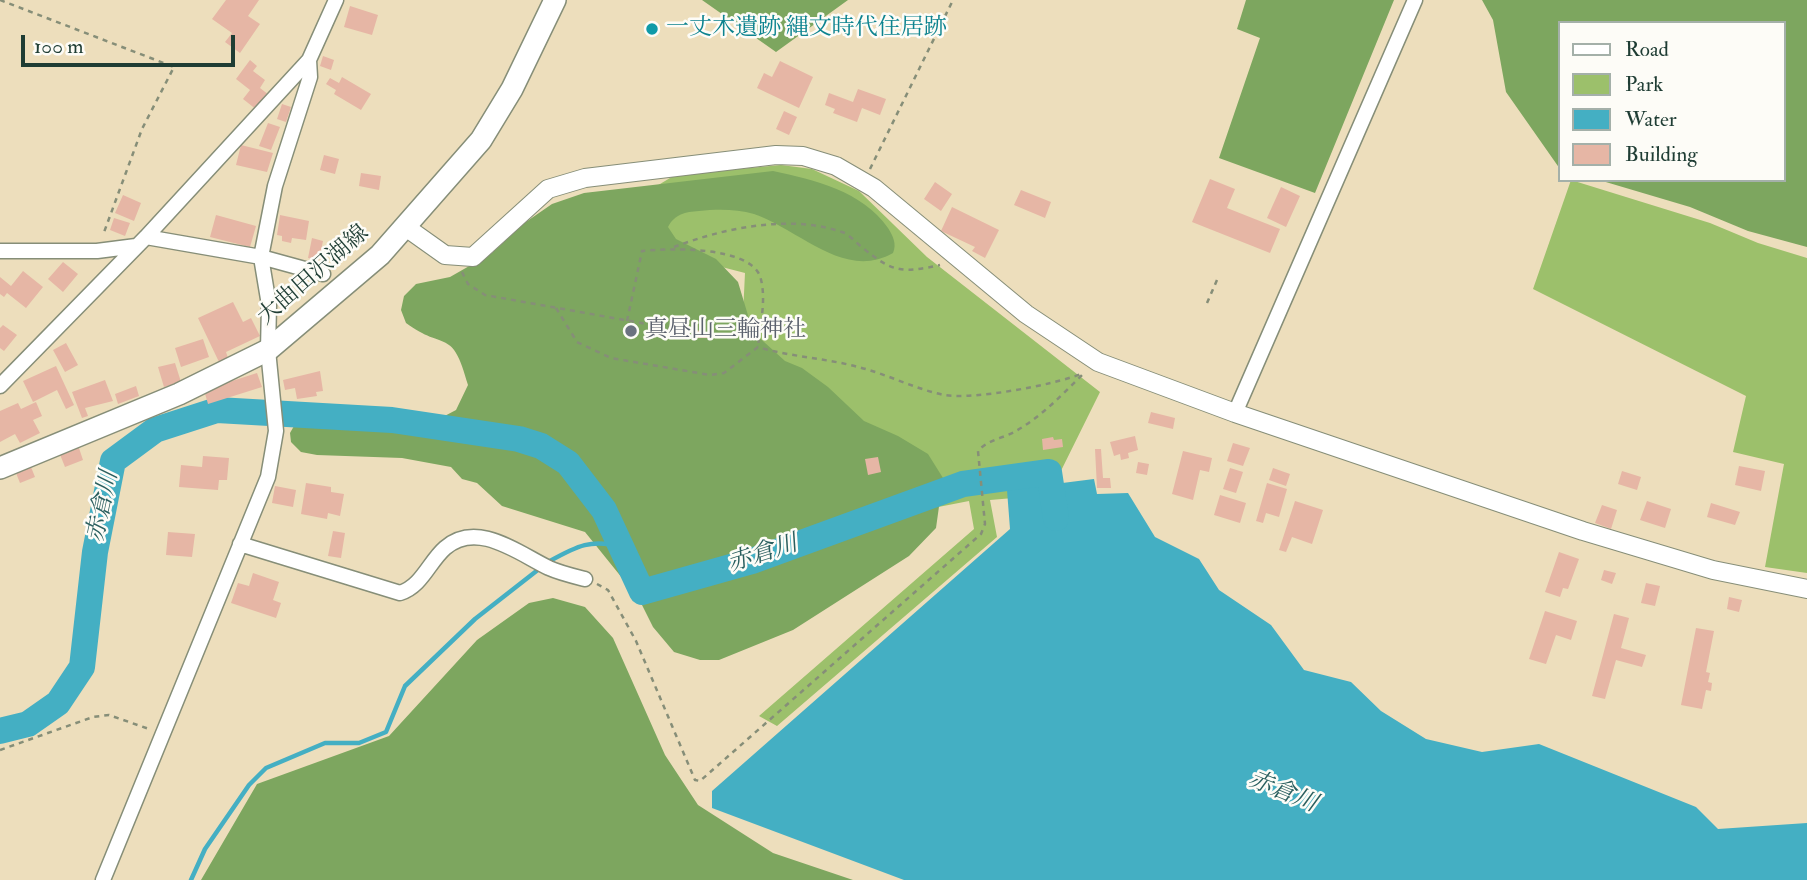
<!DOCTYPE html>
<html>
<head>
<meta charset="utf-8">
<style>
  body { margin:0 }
  #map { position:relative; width:1807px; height:880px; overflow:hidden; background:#eddebc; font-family:"IM FELL Double Pica",serif }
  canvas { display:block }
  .legend { position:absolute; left:1558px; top:21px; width:228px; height:161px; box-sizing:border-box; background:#fdfcf7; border:2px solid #a4b0a9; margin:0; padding:9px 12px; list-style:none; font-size:21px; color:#1f3d34 }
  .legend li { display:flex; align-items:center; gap:14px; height:35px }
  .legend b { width:35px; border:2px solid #a4b0a9 }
  .scale { position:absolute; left:21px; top:35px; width:214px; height:32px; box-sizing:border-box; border:4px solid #1f3d34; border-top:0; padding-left:9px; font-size:21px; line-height:24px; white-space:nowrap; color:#1f3d34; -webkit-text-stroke:5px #fdfcf7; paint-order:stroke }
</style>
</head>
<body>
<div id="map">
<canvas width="1807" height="880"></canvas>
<ul class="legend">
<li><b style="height:9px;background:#fff"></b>Road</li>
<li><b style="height:19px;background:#9cc06b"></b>Park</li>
<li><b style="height:19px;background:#44afc3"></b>Water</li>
<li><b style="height:19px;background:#e6b6a5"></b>Building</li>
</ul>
<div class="scale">100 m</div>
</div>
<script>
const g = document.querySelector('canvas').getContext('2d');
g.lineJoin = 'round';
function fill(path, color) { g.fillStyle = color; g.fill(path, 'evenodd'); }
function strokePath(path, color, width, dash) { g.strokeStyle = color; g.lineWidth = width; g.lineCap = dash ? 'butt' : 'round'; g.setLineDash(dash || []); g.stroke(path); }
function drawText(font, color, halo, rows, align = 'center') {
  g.font = font + ' "IM FELL Double Pica","Noto Serif JP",serif'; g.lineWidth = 5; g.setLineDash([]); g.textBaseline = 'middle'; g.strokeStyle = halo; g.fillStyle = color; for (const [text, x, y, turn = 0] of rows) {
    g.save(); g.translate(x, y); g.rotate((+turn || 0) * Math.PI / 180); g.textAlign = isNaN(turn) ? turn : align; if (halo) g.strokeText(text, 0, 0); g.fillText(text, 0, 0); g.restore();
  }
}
fill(new Path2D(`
  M781 165 812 169 859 191 927 257 1100 392 1049 495 990 500 997 537 777 726 759 716 974 529 969 501 764 541 742 335 745 273 687 258 645 193 675 175Z
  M1571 180 1710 223 1758 243 1807 258V573L1765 567 1784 464 1733 452 1746 396 1533 289Z`), '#9cc06b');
fill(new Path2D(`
  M702 0H848L776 52Z
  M1246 0H1394L1315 193 1219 158 1260 38 1237 29Z
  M1482 0H1807V247L1748 231 1690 207 1599 180H1784V23H1560V169L1506 92 1493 20Z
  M773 171C815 180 862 191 888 228 893 236 897 244 893 253 844 281 799 229 754 214 737 209 717 209 699 211 685 212 675 214 668 227L676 239 716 259 738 282 753 332 785 361 802 368 828 387 864 421 898 436 928 454 943 478 936 528 909 556 793 630 719 660H700L674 652 653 627 639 599 585 532 502 506 477 483 462 479 451 467 402 458 317 455 301 452 291 442 290 433 294 426 309 422 388 432 420 429 456 410 468 385C452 326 445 352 406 323L401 310 404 296 416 284 450 277 492 253 523 224 552 204 584 193Z
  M553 598 585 607 613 638 665 755 698 805 773 853 853 880H201L257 784 389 736 477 640 529 603Z`), '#7da65f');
fill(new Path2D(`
  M1094 479 1097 494 1128 493 1155 537 1199 559 1219 590 1271 625 1304 670 1351 682 1381 711 1426 739 1482 752 1539 744 1696 807 1718 829 1807 823V880H904L712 808V791L1010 529 1007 490Z`), '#44afc3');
strokePath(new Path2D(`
  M548 562C575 547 592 537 623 548
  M191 880 205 849 249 785 266 768 325 743H359L386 732 405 686 475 619 539 569`), '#44afc3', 4.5);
strokePath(new Path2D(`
  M0 731 28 724 58 703 82 667 95 552 113 461 155 430 217 410 392 420 519 439 541 446 568 463 604 510 642 592 752 561 963 484 1049 472 1056 518`), '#44afc3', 26);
fill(new Path2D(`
  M226 0H259L248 16 260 24 240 53 225 42 232 33 212 19Z
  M350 6 378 15 372 35 344 27Z
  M323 56 334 60 331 70 320 66Z
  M250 60 257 66 253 71 265 80 260 88 269 95 257 110 243 99 250 90 236 79Z
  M780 61 813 77 799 108 757 88 764 73 772 77Z
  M342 77 371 94 361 110 334 94 336 90 326 84 330 78 339 83Z
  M858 89 886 99 880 115 862 108 857 122 833 113 835 109 825 105 829 93 853 102Z
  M282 104 291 107 286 122 277 119Z
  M784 111 797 117 789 135 776 129Z
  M268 123 280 127 271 150 259 146Z
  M241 145 273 153 267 172 236 165Z
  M324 155 339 159 335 174 320 170Z
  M361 173 381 176 379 190 359 186Z
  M1210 179 1235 189 1227 208 1280 229 1270 253 1192 222Z
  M935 182 952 194 941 211 924 199Z
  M1281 187 1300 196 1286 227 1267 218Z
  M1021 190 1051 202 1045 218 1014 205Z
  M123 195 141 203 134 221 115 213Z
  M952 207 999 230 985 258 972 251 975 247 941 231Z
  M216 215 256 226 250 247 210 237Z
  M280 215 309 221 306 240 292 238 291 243 282 241V236L277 235Z
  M114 218 130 223 125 236 110 230Z
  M312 238 323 241 319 260 308 258Z
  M63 262 78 274 63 292 48 279Z
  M23 271 43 287 26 308 7 293 4 297 0 294V277L11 286Z
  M233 302 243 322 251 318 260 336 226 352 228 358 219 362 198 318Z
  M3 325 17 335 4 351 0 348V328Z
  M693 329 710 334 709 338H692Z
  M203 339 209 357 181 367 175 348Z
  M66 343 78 365 65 372 53 350Z
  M175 363 181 382 164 387 158 367Z
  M56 366 74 405 66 409 57 390 33 402 23 381Z
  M320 371 323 391 316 392 317 396 297 399 295 388 285 390 283 380Z
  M257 373 262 387 208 404 204 390Z
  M105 380 113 401 85 408 88 416 82 418 72 392Z
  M136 386 139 396 118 404 115 394Z
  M36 402 42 416 33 420 40 433 20 443 15 434 0 442V411L18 403 21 409Z
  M1151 412 1175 418 1173 429 1148 423Z
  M1135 436 1138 450 1128 453 1129 458 1121 460 1120 454 1114 456 1110 442Z
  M1053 437 1054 440 1062 439 1063 447 1043 450 1042 439Z
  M1233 443 1250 448 1243 466 1227 461Z
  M78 445 83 460 65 467 59 452Z
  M1095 449H1101L1103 478H1110L1111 488H1097Z
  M1183 451 1212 458 1209 472 1200 470 1193 500 1172 494Z
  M203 456 229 458 227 480H219L218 490 179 487 181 465 202 467Z
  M878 457 881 472 868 475 865 459Z
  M1138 462 1149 464 1147 475 1136 473Z
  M1739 466 1765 471 1761 491 1735 485Z
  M31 467 35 477 20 483 16 473Z
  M1230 468 1243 472 1236 493 1223 489Z
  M1273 468 1290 474 1286 486 1269 480Z
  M1622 471 1641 477 1637 490 1618 484Z
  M306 483 331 487V492L344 494 340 516 328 513 327 519 301 514Z
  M1267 483 1287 489 1279 517 1266 513 1263 523 1256 521Z
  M275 486 296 490 293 507 272 503Z
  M1220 495 1246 503 1240 523 1214 515Z
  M1295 501 1323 510 1312 544 1292 537 1286 552 1279 550Z
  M1647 501 1671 509 1665 528 1640 520Z
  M1711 503 1740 512 1735 525 1707 517Z
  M1602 505 1617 510 1611 529 1595 523Z
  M333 531 345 533 341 558 328 556Z
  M168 532 195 534 192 557 166 555Z
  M1559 552 1579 559 1568 589 1563 588 1560 597 1545 592Z
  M1604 570 1616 573 1612 584 1601 580Z
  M253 573 279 582 273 600 281 603 276 618 231 603 238 583 249 586Z
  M1646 583 1660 586 1655 606 1641 603Z
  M1729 597 1742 600 1739 612 1727 609Z
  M1545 611 1577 621 1571 640 1556 635 1546 664 1529 659Z
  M1614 614 1629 618 1621 648 1646 655 1642 667 1616 660 1605 699 1592 696Z
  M1696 628 1714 631 1706 672 1710 673 1708 682 1712 683 1711 691 1706 690 1702 709 1681 705Z`), '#e6b6a5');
const minor = new Path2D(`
  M146 237 261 257 323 274
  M0 251H97L136 246
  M0 386 146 237 309 60 336 0
  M1235 413 1415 0
  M240 544 400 593C422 586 429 562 445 548 477 520 518 553 549 568 560 573 573 576 585 579
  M103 880 268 477 276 431 268 350 269 305 261 257 275 186 310 77 309 60`);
const tertiary = new Path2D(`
  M407 228 445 255 473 257 548 189 585 178 776 155 803 156 836 166 874 188 1026 314 1098 362 1235 413 1583 531 1713 570 1807 589`);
const primary = new Path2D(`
  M0 468 179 394 268 350 380 255 481 140 512 89 555 0`);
strokePath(minor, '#868e78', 17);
strokePath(tertiary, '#868e78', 20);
strokePath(primary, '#868e78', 24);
strokePath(new Path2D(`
  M0 0 174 67 142 129 103 235
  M870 169 953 0
  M674 247C724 228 789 214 842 232 849 234 856 243 863 248 893 273 903 273 940 265
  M462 272 468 284 485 295 686 331
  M1207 303 1217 280
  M556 308 577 342 611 358 710 375 724 373 758 347C791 357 825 358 858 367 887 374 915 389 944 395 974 400 1053 385 1081 374
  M627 321 642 251C669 248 748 246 760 276 767 298 760 325 758 347
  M597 584 608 590 636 641 695 780 700 781 981 534 985 524 978 451C987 440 1004 438 1016 431 1042 416 1063 394 1084 373
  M0 750 93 717 109 715 149 729`), '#868e78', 2.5, [5, 5]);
strokePath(minor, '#fff', 14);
strokePath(tertiary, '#fff', 18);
strokePath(primary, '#fff', 21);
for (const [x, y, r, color] of [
  [652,29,7,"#0f9aa8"],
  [631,331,7,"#6b7280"]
]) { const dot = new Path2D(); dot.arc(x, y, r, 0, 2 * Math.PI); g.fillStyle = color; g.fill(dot); strokePath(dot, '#fdfcf7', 2.5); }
drawText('23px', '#0d838f', '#fdfcf7', [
  ["一丈木遺跡 縄文時代住居跡",666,29]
], 'left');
drawText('23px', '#1f3d34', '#fdfcf7', [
  ["大曲田沢湖線",314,276,-41]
]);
drawText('23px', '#5b616d', '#fdfcf7', [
  ["真昼山三輪神社",645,331]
], 'left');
drawText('italic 24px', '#2a5f5f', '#fdfcf7', [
  ["赤倉川",104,507,-78],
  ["赤倉川",763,555,-18],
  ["赤倉川",1282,793,22]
]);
</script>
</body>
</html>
